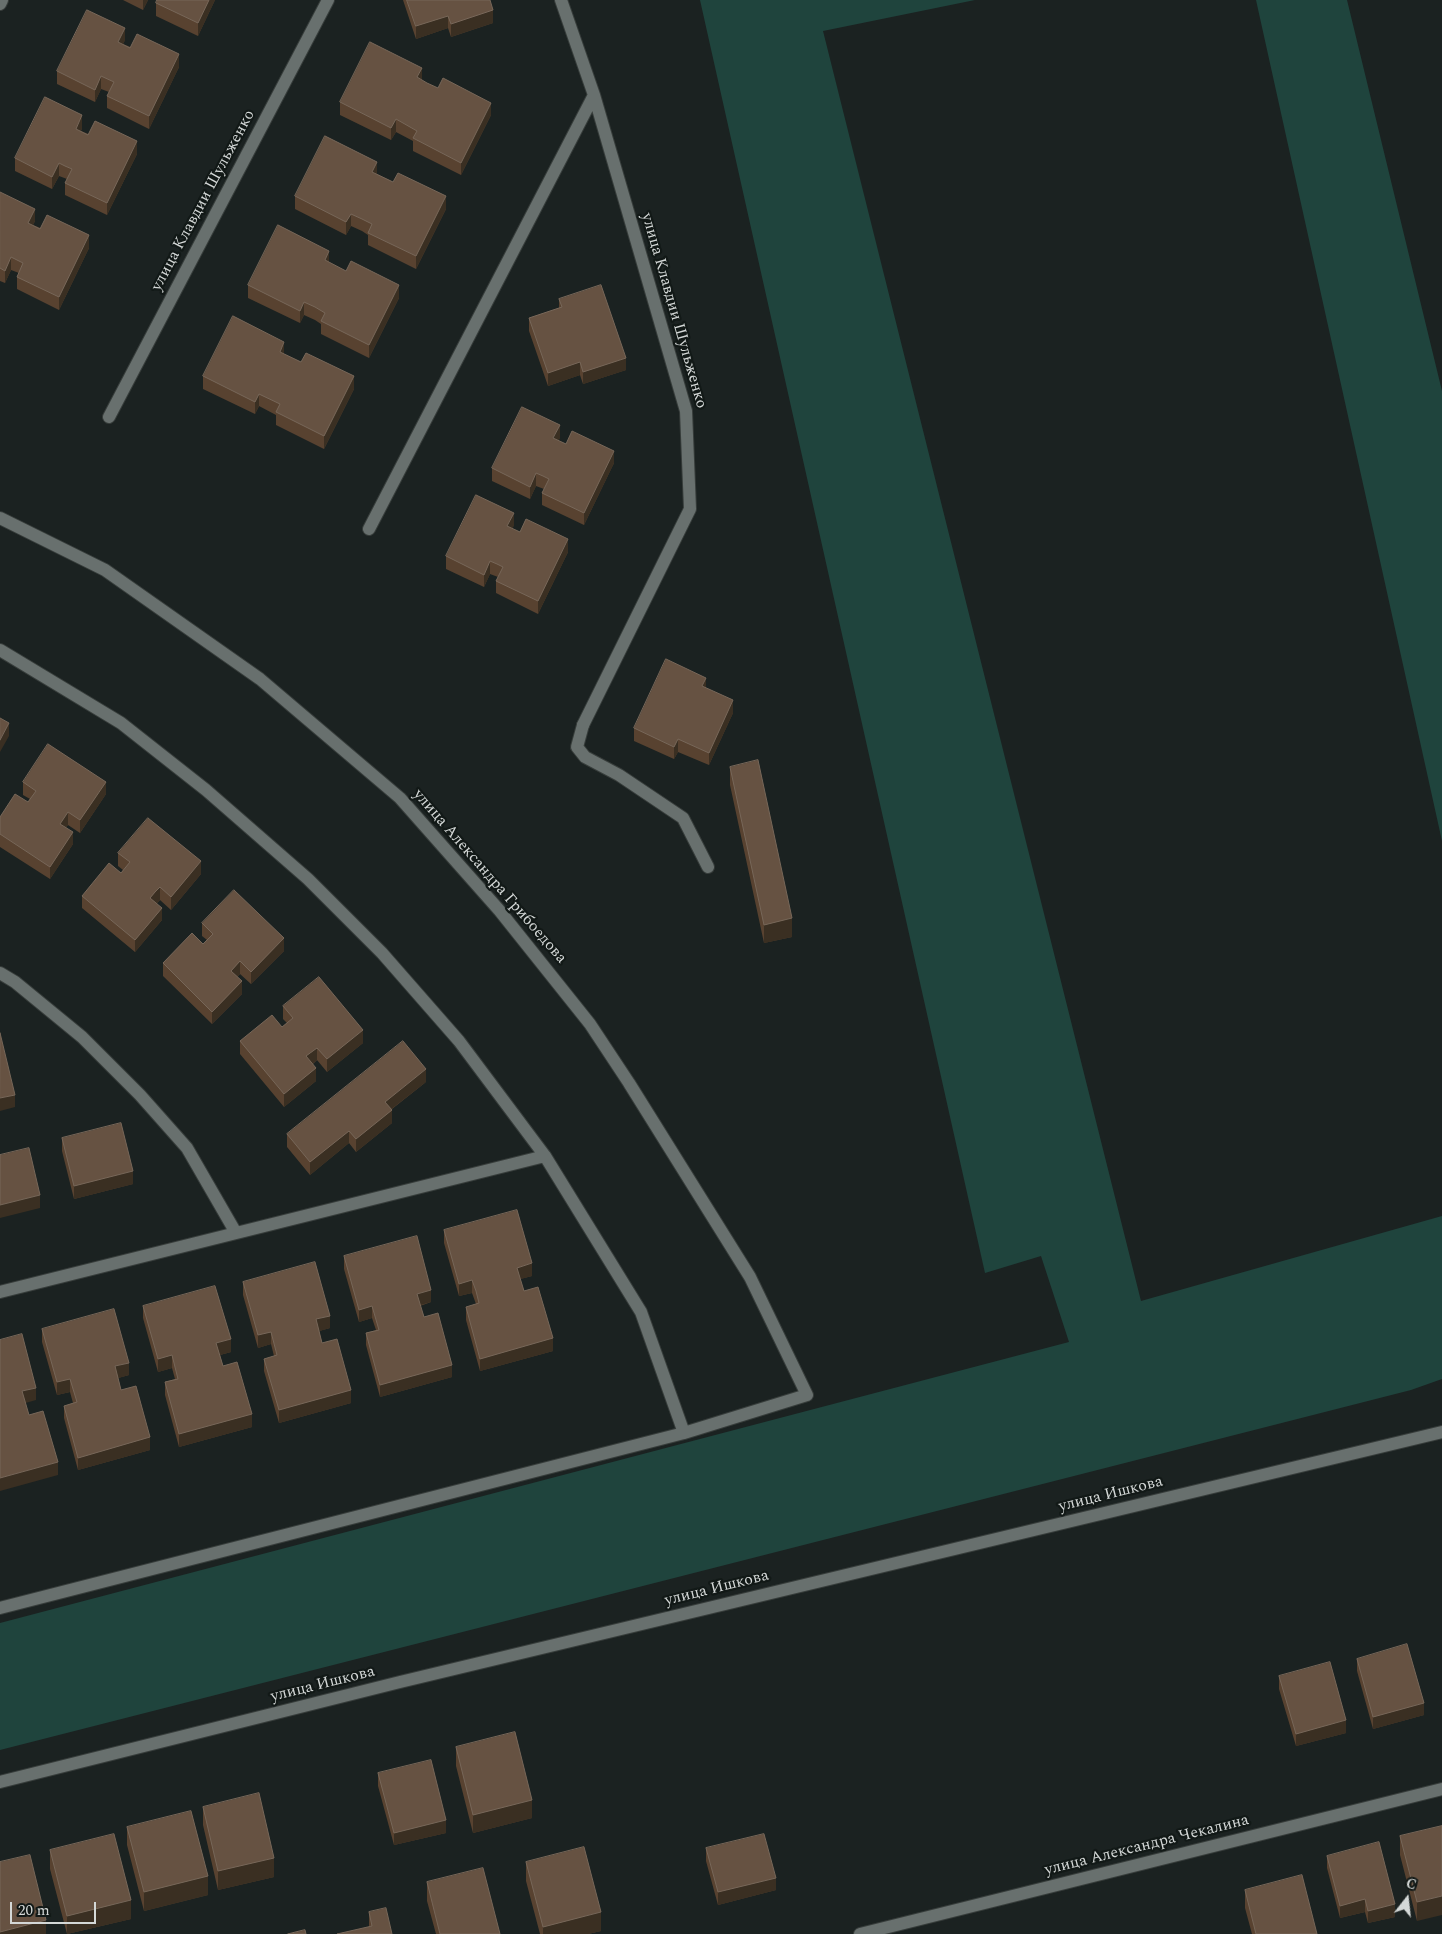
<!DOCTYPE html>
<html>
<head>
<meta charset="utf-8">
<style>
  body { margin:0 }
  #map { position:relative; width:1442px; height:1934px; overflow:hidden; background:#1b2221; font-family:Spectral,serif }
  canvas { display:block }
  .north { position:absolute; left:1382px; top:1874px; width:50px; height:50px; -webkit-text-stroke:4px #121917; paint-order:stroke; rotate:16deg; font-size:14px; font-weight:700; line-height:20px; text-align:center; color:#d4d8d7 }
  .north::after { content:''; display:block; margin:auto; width:18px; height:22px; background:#d4d8d7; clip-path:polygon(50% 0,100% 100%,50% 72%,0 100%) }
  .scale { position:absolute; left:10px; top:1902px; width:86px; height:22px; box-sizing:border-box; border:2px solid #d4d8d7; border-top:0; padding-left:6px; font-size:15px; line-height:18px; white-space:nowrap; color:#d4d8d7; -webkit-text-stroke:4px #121917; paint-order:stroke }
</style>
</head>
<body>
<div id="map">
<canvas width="1442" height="1934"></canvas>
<div class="north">С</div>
<div class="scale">20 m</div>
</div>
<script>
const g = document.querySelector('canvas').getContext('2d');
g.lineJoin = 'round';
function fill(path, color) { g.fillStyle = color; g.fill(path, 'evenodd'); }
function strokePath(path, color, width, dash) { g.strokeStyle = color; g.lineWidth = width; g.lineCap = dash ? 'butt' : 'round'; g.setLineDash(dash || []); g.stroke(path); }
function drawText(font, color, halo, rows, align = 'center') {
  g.font = font + ' Spectral,serif'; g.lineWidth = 4.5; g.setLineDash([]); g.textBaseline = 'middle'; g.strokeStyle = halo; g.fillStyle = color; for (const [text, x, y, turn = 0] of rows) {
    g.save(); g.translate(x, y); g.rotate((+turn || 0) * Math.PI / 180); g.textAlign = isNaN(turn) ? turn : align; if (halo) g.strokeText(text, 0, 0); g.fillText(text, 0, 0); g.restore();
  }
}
fill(new Path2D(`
  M700 0H975L823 31 1141 1301 1442 1216V1379L1411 1390 0 1750V1623L1069 1342 1041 1256 985 1273Z
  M1256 0H1347L1442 391V841Z`), '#1f443d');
const lane = new Path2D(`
  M583 725 577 747 585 757 619 775 683 818 708 867`);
const street = new Path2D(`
  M561 0 594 95 686 411 690 509 583 725
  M0 4 2 0
  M109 417 328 0
  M0 518 105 570 260 679 400 798 499 910 590 1024 629 1083 750 1277 807 1395 684 1433 0 1608
  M369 529 594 95
  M0 650 121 723 206 790 308 879 382 953 459 1041 545 1156 641 1312 684 1433
  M0 973 15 982 82 1037 140 1095 187 1148 236 1233
  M0 1292 545 1156
  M0 1782 400 1682 1442 1432
  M860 1934 1442 1789`);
strokePath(lane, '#373d3b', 14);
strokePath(street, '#373d3b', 14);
strokePath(lane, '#68706e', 12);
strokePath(street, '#68706e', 12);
fill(new Path2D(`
  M123 0H148L143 10Z
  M215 0 198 36 156 16V3Z
  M403 0H490L493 23 451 37 448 28 416 39Z
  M125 40 123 44 179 67 149 129 107 108V96L109 92 101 89 95 102 57 84V71Z
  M340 102 491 115 461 175 413 151V141L396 132 391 140 340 115Z
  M82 128 81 131 137 154 107 215 65 195V183L67 179 59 176 52 189 15 171V158Z
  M377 174 446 209 416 269 368 245V235L362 231 351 226 346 235 295 209V196Z
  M0 192 35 221 33 225 89 248 59 310 17 289V277L19 273 11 270 5 283 0 281Z
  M329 263 399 298 369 358 321 334V324L315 320 304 315 300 323 248 298V285Z
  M559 299 626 370 583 384 580 375 548 386 529 331V318L559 308Z
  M284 354 354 389 324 449 276 425V415L259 406 255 414 203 389V376Z
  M560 438 558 441 566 444 614 463 584 525 542 505V493L544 489 536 486 530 499 492 481V468Z
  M514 525 512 529 568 552 538 614 496 593V581L498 577 490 574 484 587 446 569V556Z
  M706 688 733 713 709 765 678 752 674 759 634 741V728Z
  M730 767 792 937 764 943 730 785Z
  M23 782 106 794 80 833 68 825 66 827 73 844 50 879 0 847V817L28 802 30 799 23 795Z
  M118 853 201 874 171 910 160 900 157 903 162 920 135 952 82 908V896L121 873 123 870 118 866Z
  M202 923 284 951 251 984 240 974 237 977 242 994 212 1024 163 976V963L203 944 207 940 202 936Z
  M283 1006 363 1043 327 1072 317 1060 313 1064 316 1081 284 1107 240 1054V1041L282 1027 287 1023 283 1019Z
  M426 1082 392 1109V1123L356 1152 349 1143 310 1175 287 1147V1134Z
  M62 1138 133 1184 74 1199 62 1151Z
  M444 1230 532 1276 520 1279 524 1291 553 1351 480 1371 466 1320V1307L476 1304 472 1293 459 1296 444 1243Z
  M344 1256 431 1302 420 1306 424 1317 452 1377 380 1397 366 1345V1333L376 1330 372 1318 359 1322 344 1269Z
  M243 1282 330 1328 319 1331 322 1343 351 1403 279 1423 264 1371V1359L274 1356 271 1344 258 1348 243 1295Z
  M143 1306 231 1352 220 1355 223 1366 252 1427 179 1447 165 1395V1382L175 1379 172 1368 158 1372 143 1318Z
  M42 1329 129 1375 118 1378 121 1390 150 1450 78 1470 64 1418V1406L73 1403 70 1392 57 1395 42 1342Z
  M1357 1659 1424 1715 1373 1729 1357 1671Z
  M1279 1676 1346 1733 1296 1746 1279 1689Z
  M456 1747 532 1818 473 1833 456 1766Z
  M378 1773 446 1833 394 1845 378 1786Z
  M203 1807 274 1877 218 1890 203 1825Z
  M1442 1826 1417 1921 1400 1855V1836Z
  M127 1827 208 1895 144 1911 127 1845Z
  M706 1848 776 1890 718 1905 706 1861Z
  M50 1850 131 1919 67 1934 50 1869Z
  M1327 1856 1395 1917 1368 1923 1365 1912 1340 1918 1327 1868Z
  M526 1862 601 1931 588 1934H540L526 1881Z
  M427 1882 500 1934H436L427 1901Z
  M1245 1890 1317 1934H1252L1245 1908Z
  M369 1912 392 1934 369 1926Z`), '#584230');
fill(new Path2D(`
  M143 0H148L143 10Z
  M209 0H215L198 36V23Z
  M493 10V23L451 37V24Z
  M448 16V28L416 39V26Z
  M125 28V40L118 54V42Z
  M179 54V67L149 129V116Z
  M422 68V80L417 77Z
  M101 76V89L95 102V90Z
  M491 103V115L461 175V163Z
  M82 115V128L76 141V129Z
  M396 119V132L391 140V128Z
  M137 141V154L107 215V203Z
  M377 162V175L372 172Z
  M59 163V176L52 189V177Z
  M446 196V209L416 269V256Z
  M35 209V221L28 235V223Z
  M351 214V226L346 235V222Z
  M89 235V248L59 310V297Z
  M329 251V263L325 260Z
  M11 257V270L5 283V271Z
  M399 285V298L369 358V345Z
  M304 302V315L300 323V311Z
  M284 342V355L280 352Z
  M626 358V370L583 384V372Z
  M580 362V375L548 386V373Z
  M354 376V389L324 449V436Z
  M259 394V406L255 414V402Z
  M560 425V438L553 451V438Z
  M614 451V463L584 525V513Z
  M536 473V486L530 499V487Z
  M514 513V525L507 539V526Z
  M568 539V552L538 614V601Z
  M490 561V574L484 587V575Z
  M706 678V690L702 686Z
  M733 700V713L709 765V753Z
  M9 723V736L0 752V740Z
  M678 739V752L674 759V747Z
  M106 782V794L80 833V820Z
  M68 812V825L60 836V824Z
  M73 832V844L50 879V867Z
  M201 861V874L171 910V897Z
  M160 887V900L155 905 150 898Z
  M162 908V920L135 952V940Z
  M792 918V937L764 943V925Z
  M284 938V951L251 984V972Z
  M240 961V974L231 983V971Z
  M242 981V994L212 1024V1012Z
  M363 1030V1043L327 1072V1059Z
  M317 1048V1060L306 1069V1056Z
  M316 1068V1081L284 1107V1094Z
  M426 1069V1082L385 1114V1102Z
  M15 1095V1107L0 1111V1098Z
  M392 1110V1123L356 1152V1139Z
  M349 1131V1143L310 1175V1162Z
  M133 1171V1184L74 1199V1186Z
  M40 1195V1208L0 1218V1205Z
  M532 1263V1276L517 1280V1268Z
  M472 1280V1293L459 1296V1284Z
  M431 1290V1302L417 1306V1294Z
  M372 1306V1318L359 1322V1310Z
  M330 1316V1328L316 1332V1319Z
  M271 1332V1344L258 1348V1335Z
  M553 1338V1351L480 1371V1359Z
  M231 1339V1352L216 1356V1343Z
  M172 1355V1368L158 1372V1359Z
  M129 1363V1375L115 1379V1366Z
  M452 1365V1377L380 1397V1385Z
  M70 1379V1392L57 1395V1382Z
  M36 1388V1400L22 1404V1391Z
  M351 1390V1403L279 1423V1410Z
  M252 1414V1427L179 1447V1434Z
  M150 1437V1450L78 1470V1458Z
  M58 1462V1475L0 1491V1478Z
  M1424 1703V1715L1373 1729V1717Z
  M1346 1720V1733L1296 1746V1734Z
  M532 1800V1818L473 1833V1815Z
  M446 1820V1833L394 1845V1833Z
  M274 1858V1877L218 1890V1871Z
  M208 1876V1895L144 1911V1892Z
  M776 1878V1890L718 1905V1892Z
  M1442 1896V1915L1417 1921V1902Z
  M1365 1899V1912L1340 1918V1906Z
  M131 1900V1919L67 1934V1916Z
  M1395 1904V1917L1368 1923V1911Z
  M601 1912V1931L588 1934H543V1927Z
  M46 1920V1934H0V1932Z`), '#3a2f22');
const building = new Path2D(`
  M157 0H209L198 23 156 3Z
  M407 0H490L493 10 451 24 448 16 416 26Z
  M87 10 125 28 118 42 130 48 137 34 179 54 149 116 107 96 114 82 101 76 95 90 57 71Z
  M370 42 422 68 417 77 427 83 438 88 443 78 491 103 461 163 413 138 417 131 396 119 391 128 340 102Z
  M45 97 82 115 76 129 88 135 95 121 137 141 107 203 65 183 72 169 65 166 59 163 52 177 15 158Z
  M325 136 377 162 372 172 393 182 398 173 446 196 416 256 368 233 372 224 362 219 351 214 346 222 295 196Z
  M0 192 35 209 28 223 40 229 47 215 89 235 59 297 17 277 23 263 11 257 5 271 0 268Z
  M278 225 329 251 325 260 346 271 351 261 399 285 369 345 321 321 325 313 315 307 304 302 300 311 248 285Z
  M601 285 626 358 583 372 580 362 548 373 529 318 562 307 559 299Z
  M233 316 284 342 280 352 301 362 306 353 354 376 324 436 276 412 280 404 259 394 255 402 203 376Z
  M522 407 560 425 553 438 566 444 572 431 614 451 584 513 542 493 549 479 543 476 536 473 530 487 492 468Z
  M476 495 514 513 507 526 520 532 526 519 568 539 538 601 496 581 503 567 497 564 490 561 484 575 446 556Z
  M666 659 706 678 702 686 733 700 709 753 678 739 674 747 634 728Z
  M0 718 9 723 0 740Z
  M48 744 106 782 80 820 68 812 60 824 73 832 50 867 0 834V817L15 794 28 802 36 791 23 782Z
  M758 760 792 918 764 925 730 767Z
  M148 818 201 861 171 897 160 887 155 892 150 898 162 908 135 940 82 896 109 863 121 873 130 862 118 853Z
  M234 890 284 938 251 972 240 961 231 971 242 981 212 1012 163 963 192 933 203 944 213 934 202 923Z
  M319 977 363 1030 327 1059 317 1048 306 1056 316 1068 284 1094 240 1041 272 1015 282 1027 293 1018 283 1006Z
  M0 1033 15 1095 0 1098Z
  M403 1041 426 1069 385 1102 392 1110 356 1139 349 1131 310 1162 287 1134Z
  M121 1123 133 1171 74 1186 62 1138Z
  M29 1148 40 1195 0 1205V1155Z
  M517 1210 532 1263 517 1268 524 1291 538 1287 553 1338 480 1359 466 1307 479 1303 476 1291 472 1280 459 1284 444 1230Z
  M417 1236 431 1290 417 1294 424 1317 438 1313 452 1365 380 1385 366 1333 379 1330 372 1306 359 1310 344 1256Z
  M315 1262 330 1316 316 1319 322 1343 337 1339 351 1390 279 1410 264 1359 277 1355 271 1332 258 1335 243 1282Z
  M215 1286 231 1339 216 1343 223 1366 237 1362 252 1414 179 1434 165 1382 178 1379 172 1355 158 1359 143 1306Z
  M114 1309 129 1363 115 1366 121 1390 136 1386 150 1437 78 1458 64 1406 77 1402 70 1379 57 1382 42 1329Z
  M22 1334 36 1388 22 1391 29 1415 43 1411 58 1462 0 1478V1340Z
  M1407 1644 1424 1703 1373 1717 1357 1659Z
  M1330 1662 1346 1720 1296 1734 1279 1676Z
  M515 1732 532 1800 473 1815 456 1747Z
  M431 1760 446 1820 394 1833 378 1773Z
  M259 1793 274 1858 218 1871 203 1807Z
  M191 1811 208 1876 144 1892 127 1827Z
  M1442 1826V1896L1417 1902 1400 1836Z
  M114 1834 131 1900 67 1916 50 1850Z
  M764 1834 776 1878 718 1892 706 1848Z
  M1379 1842 1395 1904 1368 1911 1365 1899 1340 1906 1327 1856Z
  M584 1847 601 1912 543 1927 526 1862Z
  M30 1855 46 1920 0 1932V1862Z
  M483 1868 500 1934H440L427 1882Z
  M1302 1875 1317 1934H1256L1245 1890Z
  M386 1908 392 1934H337L372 1926 369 1912Z
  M305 1930 306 1934H288Z`);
fill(building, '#665242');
strokePath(building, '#776759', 1);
drawText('16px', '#d4d8d7', '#121917', [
  ["улица Клавдии Шульженко",204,201,-62],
  ["улица Клавдии Шульженко",673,311,74],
  ["улица Александра Грибоедова",489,877,49],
  ["улица Ишкова",1111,1495,-14],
  ["улица Ишкова",717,1589,-14],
  ["улица Ишкова",323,1685,-14],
  ["улица Александра Чекалина",1147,1846,-14]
]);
</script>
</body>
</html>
